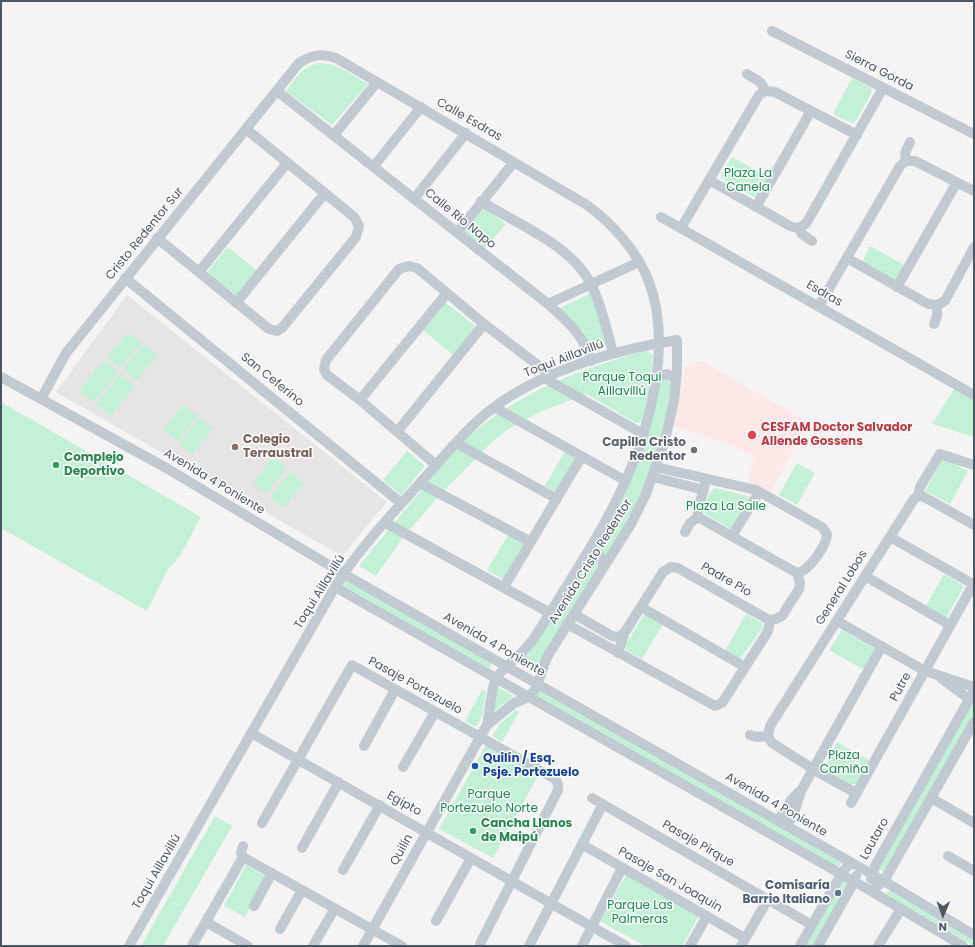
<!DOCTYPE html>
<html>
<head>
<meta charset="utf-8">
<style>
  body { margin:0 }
  #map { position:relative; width:975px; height:947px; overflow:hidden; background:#f5f3f3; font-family:Poppins,sans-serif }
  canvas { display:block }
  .frame { position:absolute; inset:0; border:2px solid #4a5661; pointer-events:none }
  .north { position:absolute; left:923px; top:895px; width:40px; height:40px; -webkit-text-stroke:3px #fff; paint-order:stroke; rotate:181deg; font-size:11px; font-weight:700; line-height:16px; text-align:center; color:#4a5661 }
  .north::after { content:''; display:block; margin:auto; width:14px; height:18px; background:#4a5661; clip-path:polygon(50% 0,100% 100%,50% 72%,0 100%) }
</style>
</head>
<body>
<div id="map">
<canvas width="975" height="947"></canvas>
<div class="frame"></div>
<div class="north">N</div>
</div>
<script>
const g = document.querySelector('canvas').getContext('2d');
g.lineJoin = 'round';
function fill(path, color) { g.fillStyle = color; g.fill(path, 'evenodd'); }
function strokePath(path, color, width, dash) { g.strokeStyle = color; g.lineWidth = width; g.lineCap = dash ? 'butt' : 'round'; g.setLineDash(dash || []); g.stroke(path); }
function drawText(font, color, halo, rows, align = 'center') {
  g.font = font + ' Poppins,sans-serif'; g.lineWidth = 3; g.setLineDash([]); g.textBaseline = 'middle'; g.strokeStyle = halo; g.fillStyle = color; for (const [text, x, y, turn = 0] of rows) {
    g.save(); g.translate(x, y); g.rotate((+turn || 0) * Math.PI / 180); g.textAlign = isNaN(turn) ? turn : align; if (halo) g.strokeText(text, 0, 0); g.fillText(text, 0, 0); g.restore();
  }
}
fill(new Path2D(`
  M127 295 387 502 342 556 56 392Z`), '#e6e4e5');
fill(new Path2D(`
  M702 361 809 423 770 492 748 483 754 456 732 445 674 426 685 366Z`), '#fce8e6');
fill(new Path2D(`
  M318 63C337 63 352 75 368 84L332 125 286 91C297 77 301 68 318 63Z
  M852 78 871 88 872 92 855 122 851 123 833 114Z
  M732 157 770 178 756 198 721 178V175Z
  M485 208 506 224 485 248 463 232Z
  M870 246 906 266 897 282 862 262Z
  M228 247 256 270 236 295 207 272Z
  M591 293 598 310 606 346 593 351 583 332 558 309Z
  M445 302 476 327 453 355 422 329Z
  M128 332 141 343 120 368 107 357Z
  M144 344 158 355 137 380 123 369Z
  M646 351 653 355 649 391 642 422 636 423 587 394 540 412 508 429 493 441 439 496 404 536 376 576 359 566C382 537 406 509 429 481 440 468 450 453 462 442 518 393 575 370 646 351Z
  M103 361 118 372 94 402 79 391Z
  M120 374 135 386 111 416 96 404Z
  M664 377 672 385 664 428 637 506 539 670 535 672 519 662 532 649 622 501 641 455 660 379Z
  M955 388 974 398V437L932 424Z
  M1 402 201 517 180 556 168 569 147 611 1 528Z
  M184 405 198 416 177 441 163 430Z
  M199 418 213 429 192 454 179 444Z
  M407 451 425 466 401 495 383 480Z
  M565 451 578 458 557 493 545 486Z
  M273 457 287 468 266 494 253 483Z
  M943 458 968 471 950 504 925 491Z
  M797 463 815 473 797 505 779 495Z
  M291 472 304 483 283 508 270 497Z
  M715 488 751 497 732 528H729L705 514C703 507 708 492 715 488Z
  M508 535 525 544 504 580 487 570Z
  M944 574 964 586 946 618 926 606Z
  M345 580 492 663 489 670 342 585Z
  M648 614 663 624 642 659 626 650 625 646 644 615Z
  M746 614 762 623 763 627 740 659 725 651Z
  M842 630 875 649 864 670 829 650Z
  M497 687 514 696 493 712Z
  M538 689 842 862 838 868 534 696Z
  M482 690 486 691 482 716 476 727 465 721Z
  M974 699V714L885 872 879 869Z
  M516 710 519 712 502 742 492 736 501 723Z
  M837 742 870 761 857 784H850L824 769Z
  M486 745 539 774 493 858 439 829Z
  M215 816 232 826 163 946H141Z
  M246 865 267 877 245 917 224 906Z
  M626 875 699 916 682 946H645L600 921Z
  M841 879 849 882 814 946H803Z
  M891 889 974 939V946L885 895Z`), '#c3f1d5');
strokePath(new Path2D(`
  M772 31 974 134
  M747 74 760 82 766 91
  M277 91 548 304C567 321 584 335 591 361
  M334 135 377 82
  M906 161 905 153 910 142
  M374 166 421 107
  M709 180 790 226C797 229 802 228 807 222L883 88
  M414 199 466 133
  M481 201C517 225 572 244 592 286 602 307 607 331 613 353
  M756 207 811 111
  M661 217 974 395
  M681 228 759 95 766 91 775 92 857 135
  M799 228 802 234 812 241
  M457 233 514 162
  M157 238 269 329 277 331 282 328 356 237 359 226 354 217 246 129
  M847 258 928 304 937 305 945 301 974 247
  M199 272 287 163
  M125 278 401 503
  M897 287 957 182
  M236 303 325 193
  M548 304 639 262
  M819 306 900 166 906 161H915L974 191
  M934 324 937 316V305
  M1 377 168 469 344 574 884 881 974 935
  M656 377 667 374 673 377 676 382
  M546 379 643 434
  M41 399 66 353 299 63C312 55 321 53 336 58L587 205C613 224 638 252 649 282 672 342 651 426 625 482 604 529 575 572 548 616 541 627 535 639 526 648 517 658 504 667 496 678 492 684 489 716 487 725
  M360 400 447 293
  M494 407 626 481
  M397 432 484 324
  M456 443 557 499
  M436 465 360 400 327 375 324 369 326 360 399 269 409 266 417 268 484 324 552 376
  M656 467 756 490 822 527 827 534C827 545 808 572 797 573
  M653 477 704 490
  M420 483 531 542
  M918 496 924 497 974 525
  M698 517 797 573
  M698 517V510L705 484
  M386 523 550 613
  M685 532 690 523 698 517
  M732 536 759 492
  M890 537 973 584
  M585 557C592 553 598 552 603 560V567
  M865 576 950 625
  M335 587 871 891 963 946
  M504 587 582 456
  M641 607 745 667
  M574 614 612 636 619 637 625 632
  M769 620 776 619 782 616 799 589 800 582 797 573
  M837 621 925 671 974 687
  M567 624 715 706 722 703 767 633 769 627V620
  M618 653 625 632 663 572 671 567 678 568 769 620
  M941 678 969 699
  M251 733 626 946
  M750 735 756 737 768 736
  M768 736 770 726 914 499 918 496 920 487 940 454 974 465
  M768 736 772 743 818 772 856 793
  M364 746 395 690
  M403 767 435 712
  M592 798 812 925
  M931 798 974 823
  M851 803 974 583
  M778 821 791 800 802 789 882 646
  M262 823 352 665 555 779 558 784V790L480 944
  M787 826 794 813 801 791
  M583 845 745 938
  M302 848 339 782
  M948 856 974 871
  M243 857 402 946
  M243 857 241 853 243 846
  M343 870 380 805
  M871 879 875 866 974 691
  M871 891 884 881 974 722
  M254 906 272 873
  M436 921 471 858
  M206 922 248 946
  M280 929 302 890
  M129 946 335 587C358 550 390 516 419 484 443 458 465 429 493 408 544 370 616 350 677 340V371L674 401 665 440 646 494 631 524 547 657 536 688 529 697
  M192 946 243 857
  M313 946 335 908
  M363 946 487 725 514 703 529 697
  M529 946 603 804
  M582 946 622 868
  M690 946 707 916
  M741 946 768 899
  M800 946 843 871 851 863
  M818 946 854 882 856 876
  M878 946 901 909`), '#c1cad2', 10);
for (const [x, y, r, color] of [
  [752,435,5,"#e0444e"],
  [235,447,4,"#8d6e63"],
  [694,450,4,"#6b7280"],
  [56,465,4,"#2e9e5b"],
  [475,766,4,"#1a4fb4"],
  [473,831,4,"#2e9e5b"],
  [838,893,4,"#5c6f8a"]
]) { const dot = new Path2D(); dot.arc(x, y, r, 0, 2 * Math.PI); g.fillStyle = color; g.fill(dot); strokePath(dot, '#fff', 1.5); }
drawText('12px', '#4a5661', '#fff', [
  ["Sierra Gorda",879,71,27],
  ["Calle Esdras",469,120,30],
  ["Calle Río Napo",460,219,39],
  ["Cristo Redentor Sur",145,234,-51],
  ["Esdras",824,294,30],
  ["Toqui Aillavillú",564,359,-21],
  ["San Ceferino",272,380,39],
  ["Avenida 4 Poniente",214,482,31],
  ["Avenida Cristo Redentor",591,562,-58],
  ["Padre Pío",726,580,30],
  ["General Lobos",842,588,-58],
  ["Toqui Aillavillú",320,592,-58],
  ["Avenida 4 Poniente",494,645,30],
  ["Pasaje Portezuelo",415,686,29],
  ["Putre",901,687,-61],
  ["Egipto",404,804,29],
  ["Avenida 4 Poniente",776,805,30],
  ["Lautaro",875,839,-61],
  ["Pasaje Pirque",698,844,30],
  ["Quilín",402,850,-61],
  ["Toqui Aillavillú",157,872,-60],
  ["Pasaje San Joaquin",670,880,30]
]);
drawText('12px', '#17864f', '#fff', [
  ["Plaza La",748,174],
  ["Canela",748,188],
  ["Parque Toqui",622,378],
  ["Aillavillú",622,392],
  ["Plaza La Salle",726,507],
  ["Plaza",844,756],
  ["Camiña",844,770],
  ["Parque",489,795],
  ["Portezuelo Norte",489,809],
  ["Parque Las",640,906],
  ["Palmeras",640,920]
]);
drawText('bold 12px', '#be3a42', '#fff', [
  ["CESFAM Doctor Salvador",761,428],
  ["Allende Gossens",761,442]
], 'left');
drawText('bold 12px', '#785e54', '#fff', [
  ["Colegio",243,440],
  ["Terraustral",243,454]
], 'left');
drawText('bold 12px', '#5b616d', '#fff', [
  ["Capilla Cristo",686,443],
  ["Redentor",686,457]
], 'right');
drawText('bold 12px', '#27864d', '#fff', [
  ["Complejo",64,458],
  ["Deportivo",64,472],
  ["Cancha Llanos",481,824],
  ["de Maipú",481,838]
], 'left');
drawText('bold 12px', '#164399', '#fff', [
  ["Quilín / Esq.",483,759],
  ["Psje. Portezuelo",483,773]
], 'left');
drawText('bold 12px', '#4e5e75', '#fff', [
  ["Comisaría",830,886],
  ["Barrio Italiano",830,900]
], 'right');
</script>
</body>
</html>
